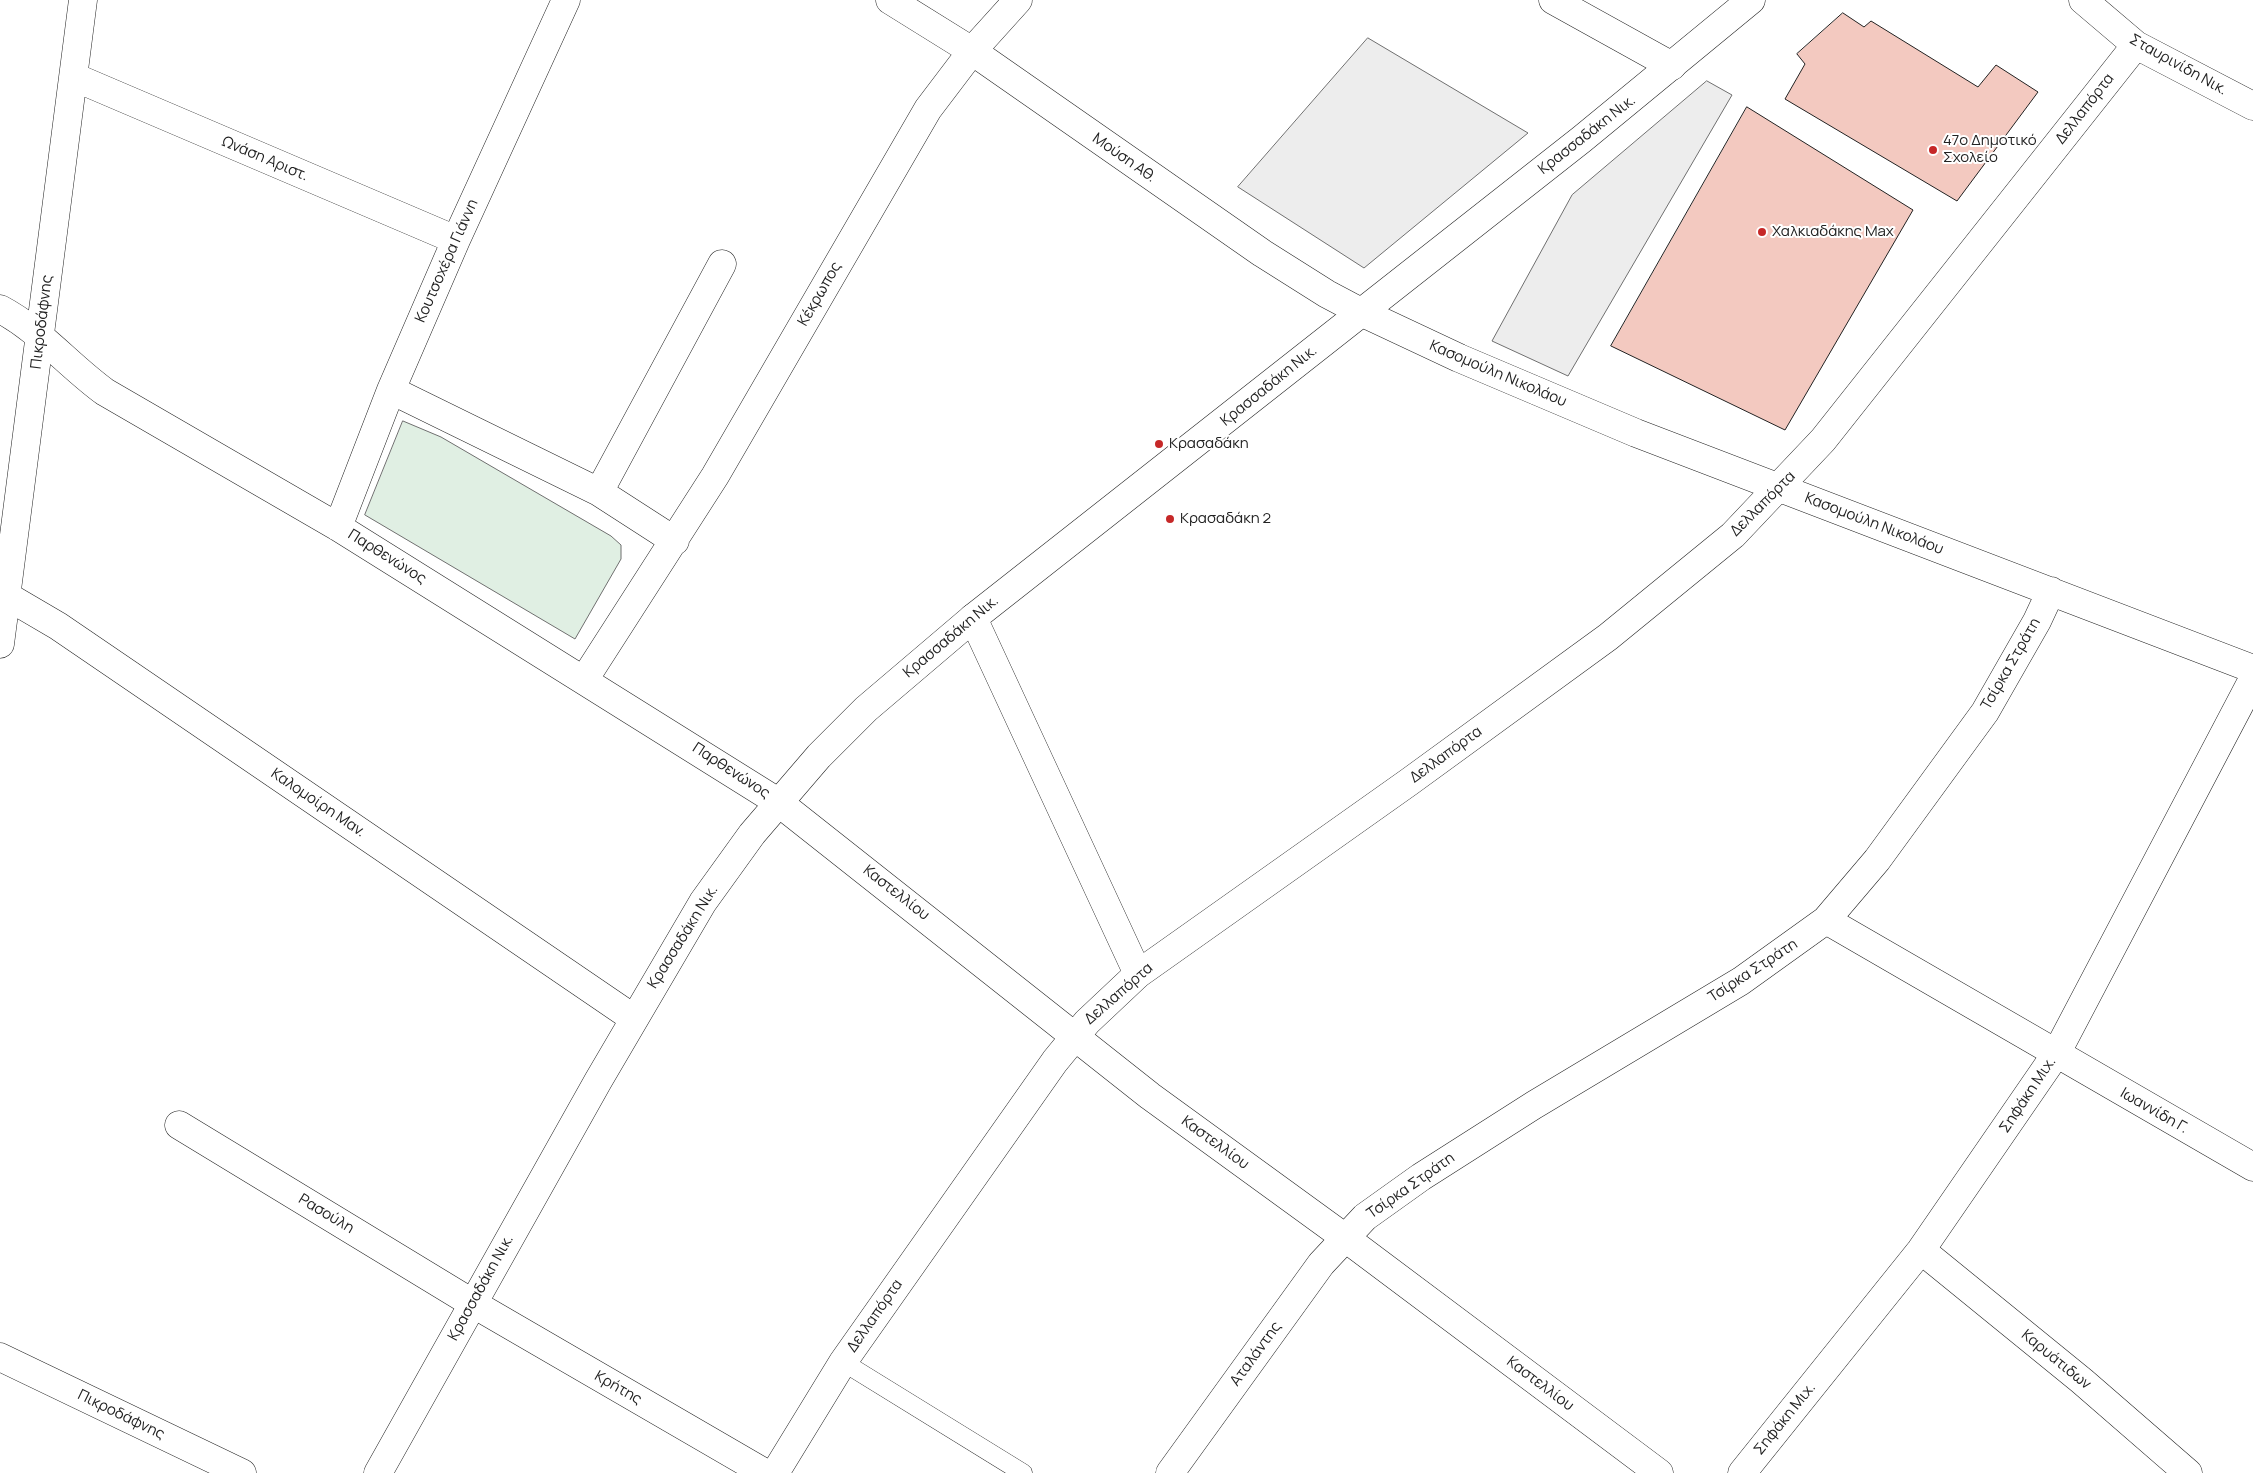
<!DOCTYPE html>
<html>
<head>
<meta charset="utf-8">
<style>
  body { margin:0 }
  canvas { display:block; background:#fff }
</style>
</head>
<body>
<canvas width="2253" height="1473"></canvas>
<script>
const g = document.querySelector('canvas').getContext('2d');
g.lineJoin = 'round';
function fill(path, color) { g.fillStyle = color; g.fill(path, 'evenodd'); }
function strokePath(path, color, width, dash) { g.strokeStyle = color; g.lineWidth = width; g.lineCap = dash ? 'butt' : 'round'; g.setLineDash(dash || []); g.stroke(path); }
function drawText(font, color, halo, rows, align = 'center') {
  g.font = font + ' Manrope,sans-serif'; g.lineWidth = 4; g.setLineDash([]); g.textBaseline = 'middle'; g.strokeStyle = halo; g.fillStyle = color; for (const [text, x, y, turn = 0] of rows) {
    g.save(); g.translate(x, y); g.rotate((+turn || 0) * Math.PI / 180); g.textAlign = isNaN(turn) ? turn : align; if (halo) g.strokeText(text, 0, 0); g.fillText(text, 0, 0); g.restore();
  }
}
const green = new Path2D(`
  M403 421 441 437 611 536 621 545V559L575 639 365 515Z`);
fill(green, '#e0efe3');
strokePath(green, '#6f6f6f', 1);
const parking = new Path2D(`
  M1368 38 1528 133 1364 268 1238 187Z
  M1707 81 1732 95 1568 376 1492 341 1572 195Z`);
fill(parking, '#ededed');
strokePath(parking, '#6f6f6f', 1);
const building = new Path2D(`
  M1843 13 1864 27 1871 21 1978 87 1996 65 2038 92 1957 201 1785 99 1805 64 1797 54Z
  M1747 107 1913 210 1785 430 1611 346Z`);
fill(building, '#f3c9c0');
strokePath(building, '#222', 1);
const lane = new Path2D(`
  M843 1362 1023 1473`);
const street = new Path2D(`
  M890 0 972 51 1262 253 1327 294 1361 312 1459 358 1636 433 2253 669
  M1553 0 1672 66
  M2083 0 2136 45 2253 106
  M74 77 456 240
  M0 309C40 330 69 366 105 392L338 527 778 802 1150 1096 1344 1237 1659 1473
  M391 390 599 492 675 541
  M599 492 722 264
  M338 527 391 390 456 240 566 0
  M0 592 58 626 633 1018
  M973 618 1138 974
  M0 644 83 0
  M584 680 715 476 928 109 972 51 1018 0
  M1826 920 2253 1167
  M179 1125 472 1303 765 1473
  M1921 1250 2082 1381 2188 1473
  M0 1357 242 1473
  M775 1473 843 1362 1055 1061 1087 1022 1138 974 1409 782 1608 637 1733 535 1823 440 2136 45
  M1170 1473 1321 1264 1365 1217 1421 1177 1534 1105 1741 981 1826 920 1877 860 1985 712 2037 621 2051 591
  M1742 1473 1921 1250 2056 1054 2253 679`);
const secondary = new Path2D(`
  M378 1473 598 1081 703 902 752 834 819 756 866 709 973 618 1582 139 1751 0`);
strokePath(lane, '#222', 19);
strokePath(street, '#222', 29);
strokePath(secondary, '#222', 29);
strokePath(lane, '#fff', 18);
strokePath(street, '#fff', 28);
strokePath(secondary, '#fff', 28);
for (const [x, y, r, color] of [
  [1933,150,5,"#c62828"],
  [1762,232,5,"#c62828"],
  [1159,444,5,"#c62828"],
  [1170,519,5,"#c62828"]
]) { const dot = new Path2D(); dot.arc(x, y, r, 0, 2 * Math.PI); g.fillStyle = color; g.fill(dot); strokePath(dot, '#fff', 2); }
drawText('15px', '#222', '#fff', [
  ["Σταυρινίδη Νικ.",2178,65,29],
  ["Δελλαπόρτα",2085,109,-52],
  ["Κρασσαδάκη Νικ.",1587,135,-38],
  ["Μούση Αθ.",1124,158,35],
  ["Ωνάση Αριστ.",265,159,23],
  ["Κουτσοχέρα Γιάννη",447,261,-66],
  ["Κέκρωπος",820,294,-60],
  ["Πικροδάφνης",42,322,-83],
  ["Κασομούλη Νικολάου",1498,374,23],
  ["Κρασσαδάκη Νικ.",1269,386,-39],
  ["Δελλαπόρτα",1763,504,-45],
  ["Κασομούλη Νικολάου",1874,524,21],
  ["Παρθενώνος",387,557,32],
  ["Κρασσαδάκη Νικ.",951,637,-40],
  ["Τσίρκα Στράτη",2011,664,-60],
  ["Δελλαπόρτα",1446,755,-36],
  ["Παρθενώνος",731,771,33],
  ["Καλομοίρη Μαν.",318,803,34],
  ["Καστελλίου",896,893,38],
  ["Κρασσαδάκη Νικ.",683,937,-58],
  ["Τσίρκα Στράτη",1753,971,-33],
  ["Δελλαπόρτα",1119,994,-41],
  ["Σηφάκη Μιχ.",2028,1095,-56],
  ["Ιωαννίδη Γ.",2154,1111,30],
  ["Καστελλίου",1215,1143,36],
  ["Τσίρκα Στράτη",1411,1186,-35],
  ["Ρασούλη",326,1214,31],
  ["Κρασσαδάκη Νικ.",481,1288,-61],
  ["Δελλαπόρτα",875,1316,-55],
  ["Αταλάντης",1256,1354,-54],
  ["Καρυάτιδων",2056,1360,39],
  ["Καστελλίου",1540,1384,37],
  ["Κρήτης",618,1388,30],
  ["Πικροδάφνης",121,1415,26],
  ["Σηφάκη Μιχ.",1785,1419,-51]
]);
drawText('15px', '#222', '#fff', [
  ["47ο Δημοτικό",1943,141],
  ["Σχολείο",1943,158],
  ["Χαλκιαδάκης Max",1772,232],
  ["Κρασαδάκη",1169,444],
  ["Κρασαδάκη 2",1180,519]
], 'left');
</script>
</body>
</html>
